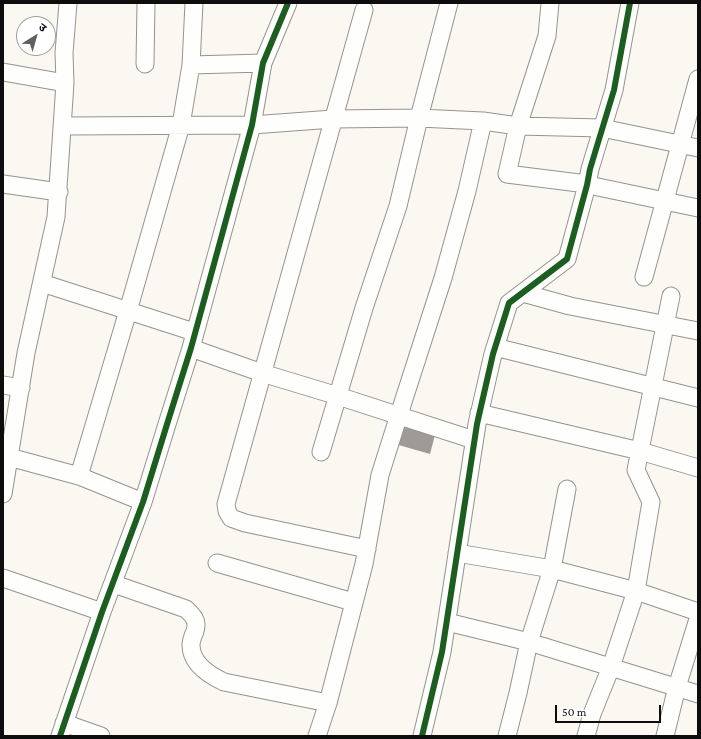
<!DOCTYPE html>
<html>
<head>
<meta charset="utf-8">
<style>
  body { margin:0 }
  #map { position:relative; width:701px; height:739px; overflow:hidden; background:#fbf8f1; font-family:"Crimson Pro","Noto Sans Devanagari",serif }
  canvas { display:block }
  .frame { position:absolute; inset:0; border:4px solid #0d0d0d; pointer-events:none }
  .north { position:absolute; left:16px; top:16px; width:40px; height:40px; box-sizing:border-box; background:#fff; border:1px solid #9e9e9e; border-radius:50%; rotate:37deg; font-size:11px; font-weight:700; line-height:16px; text-align:center; color:#0d0d0d }
  .north::after { content:''; display:block; margin:auto; width:14px; height:18px; background:#605f5d; clip-path:polygon(50% 0,100% 100%,50% 72%,0 100%) }
  .scale { position:absolute; left:555px; top:705px; width:106px; height:18px; box-sizing:border-box; border:2px solid #0d0d0d; border-top:0; padding-left:5px; font-size:12px; line-height:14px; white-space:nowrap; color:#0d0d0d; -webkit-text-stroke:3px #fff; paint-order:stroke }
</style>
</head>
<body>
<div id="map">
<canvas width="701" height="739"></canvas>
<div class="frame"></div>
<div class="north">उ</div>
<div class="scale">50 m</div>
</div>
<script>
const g = document.querySelector('canvas').getContext('2d');
g.lineJoin = 'round';
function fill(path, color) { g.fillStyle = color; g.fill(path, 'evenodd'); }
function strokePath(path, color, width, dash) { g.strokeStyle = color; g.lineWidth = width; g.lineCap = dash ? 'butt' : 'round'; g.setLineDash(dash || []); g.stroke(path); }
fill(new Path2D(`
  M400 426 435 435 430 454 395 444Z`), '#9e9a97');
const street = new Path2D(`
  M550 3 547 36 518 126 507 174 579 183 698 208
  M364 10 226 504 227 511 231 518 245 523 367 549
  M145 64 146 3
  M191 65 263 63
  M3 72 65 83
  M63 126 252 125 333 119 419 118 483 121 518 126 602 128 698 148
  M3 184 59 192
  M644 277 698 79
  M42 283 194 332
  M523 293 570 306 698 331
  M495 347 698 398
  M191 348 262 373 338 396 474 440
  M3 385 21 388
  M479 413 640 451 698 468
  M321 452 364 308 398 206 419 118 449 3
  M9 457 79 476 143 502
  M79 476 128 311 181 125 191 65 194 3
  M3 494 26 353 56 217 65 83 64 53 68 3
  M457 553 552 569 636 591 698 612
  M217 563 353 602
  M3 578 102 612
  M114 584 186 609C196 618 199 623 193 636 192 639 191 642 191 645 191 663 209 675 224 682L328 703
  M447 622 529 642 698 694
  M64 723 101 736
  M60 736 102 612 143 502 168 421 191 348 252 125 263 63 288 3
  M317 736 328 703 364 564 380 475 404 399 443 278 467 191 483 121
  M422 736 442 652 477 424 493 354 509 303 567 259 587 185 590 169 614 90 630 3
  M507 736 518 693 529 642 552 569 567 489
  M586 736 592 714 611 667 636 591 651 502 636 470 671 296
  M665 736 677 687 698 619`);
strokePath(street, '#949390', 19);
strokePath(street, '#fefefd', 17);
strokePath(new Path2D(`
  M60 736 102 612 143 502 168 421 191 348 252 125 263 63 288 3
  M422 736 442 652 477 424 493 354 509 303 567 259 587 185 590 169 614 90 630 3`), '#1b5e20', 6);
</script>
</body>
</html>
